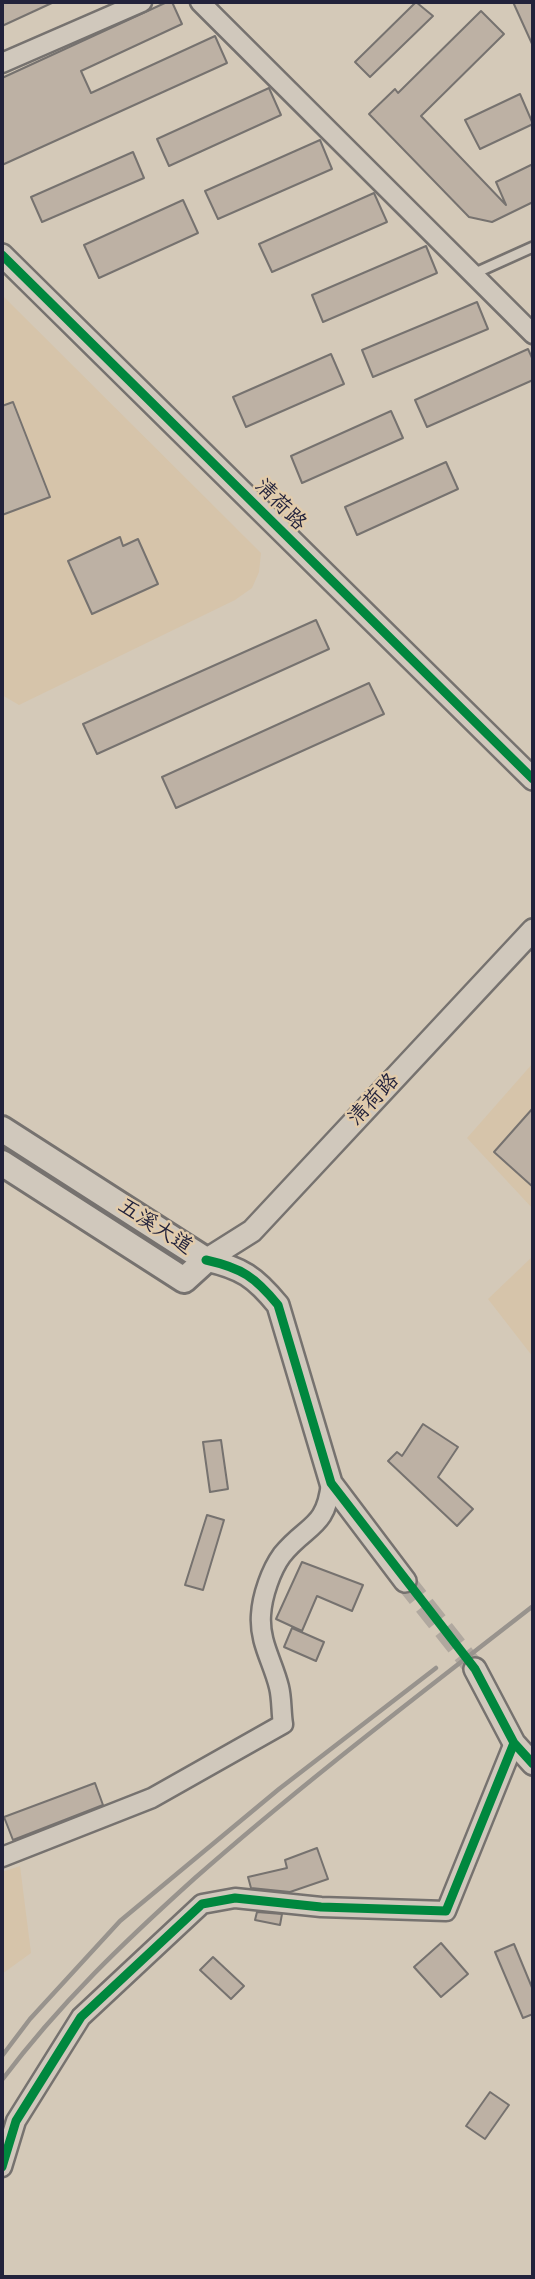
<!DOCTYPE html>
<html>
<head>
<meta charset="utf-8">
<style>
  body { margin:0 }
  #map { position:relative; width:535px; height:2279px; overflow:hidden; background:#d4c9b8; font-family:Sriracha,sans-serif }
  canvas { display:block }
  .frame { position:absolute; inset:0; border:4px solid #22223b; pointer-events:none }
</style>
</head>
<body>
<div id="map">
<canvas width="535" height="2279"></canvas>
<div class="frame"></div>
</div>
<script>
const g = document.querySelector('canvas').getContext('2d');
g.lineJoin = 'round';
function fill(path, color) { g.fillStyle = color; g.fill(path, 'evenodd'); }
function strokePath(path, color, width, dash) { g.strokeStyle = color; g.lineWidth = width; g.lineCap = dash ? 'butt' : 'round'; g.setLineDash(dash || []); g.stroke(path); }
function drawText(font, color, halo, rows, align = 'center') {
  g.font = font + ' Sriracha,"LXGW WenKai TC",sans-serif'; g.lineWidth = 5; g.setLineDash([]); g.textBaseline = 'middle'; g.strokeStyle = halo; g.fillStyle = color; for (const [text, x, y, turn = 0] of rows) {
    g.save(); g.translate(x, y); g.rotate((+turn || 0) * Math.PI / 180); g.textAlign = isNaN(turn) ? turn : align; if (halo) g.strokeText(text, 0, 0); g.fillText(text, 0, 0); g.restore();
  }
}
fill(new Path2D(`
  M2 295 261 553 259 572 252 588 235 600 19 705 2 695Z
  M533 1063V1209L467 1138Z
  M533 1256V1357L488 1299Z
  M20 1866 31 1953 2 1974V1872Z`), '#d6c4aa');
const building = new Path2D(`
  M2 2H54L2 26Z
  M167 2H172L182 24 81 71 91 93 215 36 227 63 2 165V78Z
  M416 2 433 16 370 77 355 62Z
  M513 2H533V46Z
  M481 11 504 34 421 116 506 205 496 182 533 164V202L492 222 469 217 369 114 395 89 398 93Z
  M269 88 281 115 169 166 157 139Z
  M520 94 533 124 480 149 465 120Z
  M320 140 332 169 218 219 205 191Z
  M133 152 144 178 42 222 31 197Z
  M374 193 387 222 272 272 259 244Z
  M183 200 198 233 99 278 84 245Z
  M426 246 437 273 323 322 312 295Z
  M477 302 488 329 373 377 362 350Z
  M528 349 533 360V380L427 427 415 400Z
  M331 354 344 384 246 427 233 397Z
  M13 402 50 497 2 515V406Z
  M391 411 403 438 302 483 291 456Z
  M446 462 458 489 357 535 345 507Z
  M120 537 123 546 138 539 158 584 92 614 68 561Z
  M316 620 329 649 97 754 83 724Z
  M369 683 384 714 176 808 162 777Z
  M533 1108V1187L494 1152Z
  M423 1424 458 1447 438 1477 473 1509 457 1526 388 1461 397 1452 402 1456Z
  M221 1440 228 1489 210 1492 203 1442Z
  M207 1515 224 1520 203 1590 185 1585Z
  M302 1562 363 1585 352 1611 317 1596 302 1631 276 1619Z
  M292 1628 324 1642 316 1661 284 1647Z
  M95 1783 103 1805 13 1840 4 1817Z
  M317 1848 328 1879 290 1892 251 1888 248 1877 287 1868 285 1860Z
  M257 1912 282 1914 280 1925 255 1920Z
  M441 1943 468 1974 441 1997 414 1967Z
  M514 1944 533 1990V2014L523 2018 495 1952Z
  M213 1957 244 1986 231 1999 200 1970Z
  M490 2092 509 2105 485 2139 466 2126Z`);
fill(building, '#bdb1a4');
strokePath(building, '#76726f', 2);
strokePath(new Path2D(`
  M405 1581 475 1669`), '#b0a89f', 21, [21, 10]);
const service = new Path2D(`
  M473 274 533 247`);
const minor = new Path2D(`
  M200 2 533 334
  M2 63 142 2
  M2 1857 152 1798 283 1724C281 1712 282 1699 279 1687 273 1662 259 1642 261 1615 262 1596 271 1570 282 1555 307 1524 326 1529 331 1483
  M2 2167 16 2121 81 2017 202 1904 235 1898 321 1907 446 1911 514 1743`);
const tertiary = new Path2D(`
  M2 255 533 779
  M206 1260 252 1231 533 930
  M206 1260C242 1268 255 1277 278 1305L331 1483 405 1581
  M475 1669 514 1743 533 1764`);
const secondary = new Path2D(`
  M2 1129 206 1260 184 1280 2 1163`);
strokePath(service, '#76726f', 14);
strokePath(minor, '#76726f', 23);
strokePath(tertiary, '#76726f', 26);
strokePath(secondary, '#76726f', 30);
strokePath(service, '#d0c8bc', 9);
strokePath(minor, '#d0c8bc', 18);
strokePath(tertiary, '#d0c8bc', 21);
strokePath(secondary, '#d0c8bc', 24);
strokePath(new Path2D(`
  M2 2056 30 2019 120 1921 279 1789 436 1668
  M2 2080C60 2003 124 1942 195 1878 304 1782 419 1695 533 1606`), '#98938d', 4.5);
strokePath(new Path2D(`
  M2 255 533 779
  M206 1260C242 1268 255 1277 278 1305L331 1483 475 1669 514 1743 533 1764
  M2 2167 16 2121 81 2017 202 1904 235 1898 321 1907 446 1911 514 1743`), '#00873e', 9);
drawText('21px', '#22223b', '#e1cbab', [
  ["清荷路",280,505,45],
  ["清荷路",374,1100,-47],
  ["五溪大道",155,1227,33]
]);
</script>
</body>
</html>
